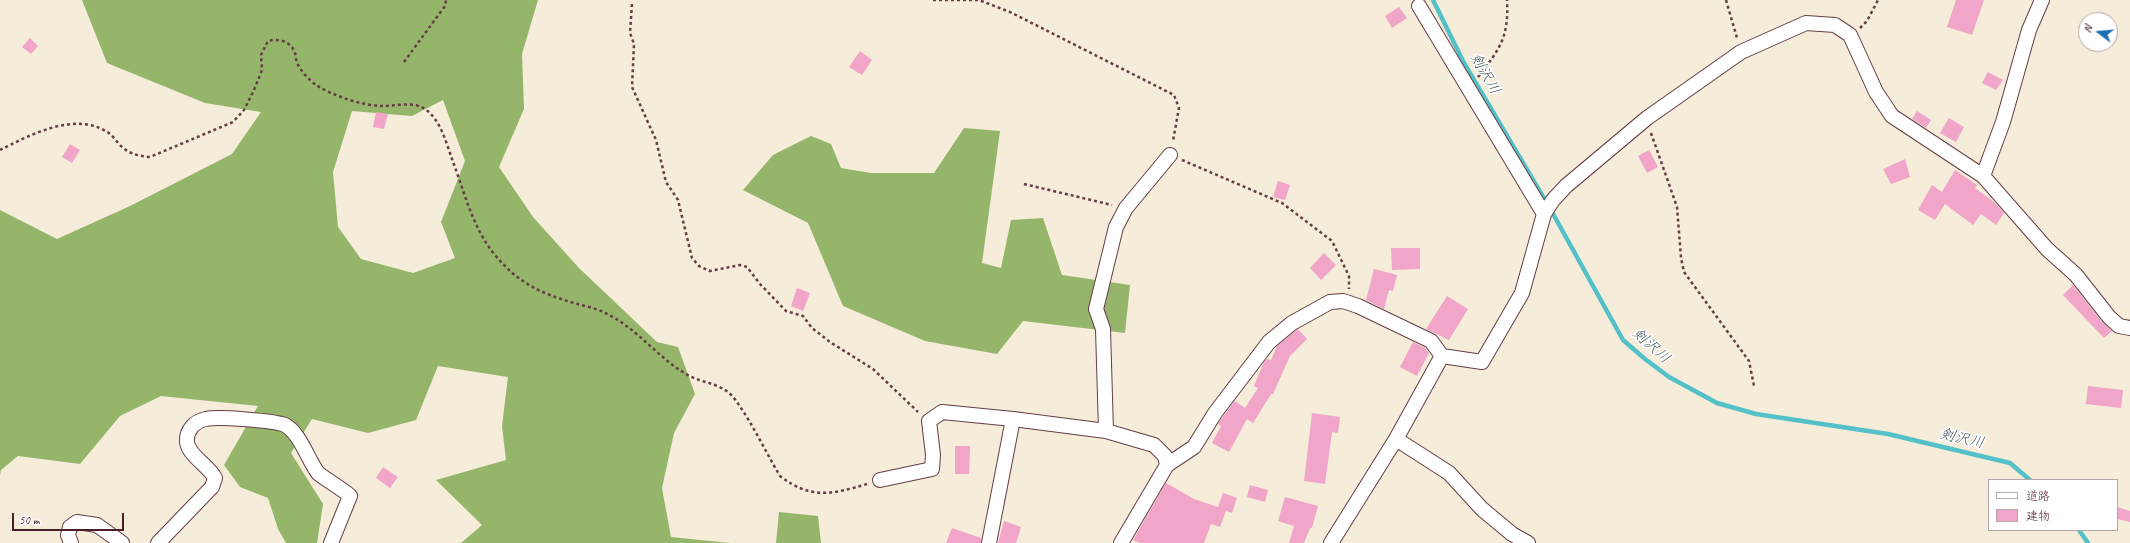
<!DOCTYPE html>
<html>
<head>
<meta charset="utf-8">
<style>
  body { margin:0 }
  #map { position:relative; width:2130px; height:543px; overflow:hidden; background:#f5ecda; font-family:Caveat,"Klee One",sans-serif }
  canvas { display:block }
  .legend { position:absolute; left:1988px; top:479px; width:130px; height:52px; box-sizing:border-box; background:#fff; border:1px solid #b7a5aa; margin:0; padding:5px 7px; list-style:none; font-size:12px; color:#4a1f2b }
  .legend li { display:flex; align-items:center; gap:8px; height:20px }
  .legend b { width:20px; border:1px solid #b7a5aa }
  .north { position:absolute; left:2078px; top:12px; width:40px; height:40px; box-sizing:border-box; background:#fff; border:1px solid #b7a5aa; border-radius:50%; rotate:286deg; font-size:11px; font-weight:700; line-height:16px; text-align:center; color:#4a1f2b }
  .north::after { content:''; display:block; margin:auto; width:14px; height:18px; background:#1f6fb2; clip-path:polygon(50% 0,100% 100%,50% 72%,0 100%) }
  .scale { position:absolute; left:12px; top:513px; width:112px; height:18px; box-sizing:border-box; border:2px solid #4a1f2b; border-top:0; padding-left:5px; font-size:12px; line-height:14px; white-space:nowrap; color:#4a1f2b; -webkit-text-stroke:3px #fff; paint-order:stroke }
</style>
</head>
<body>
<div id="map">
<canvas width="2130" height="543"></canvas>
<ul class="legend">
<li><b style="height:5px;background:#fff"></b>道路</li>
<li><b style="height:11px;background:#f0a5c9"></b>建物</li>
</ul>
<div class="north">N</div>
<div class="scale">50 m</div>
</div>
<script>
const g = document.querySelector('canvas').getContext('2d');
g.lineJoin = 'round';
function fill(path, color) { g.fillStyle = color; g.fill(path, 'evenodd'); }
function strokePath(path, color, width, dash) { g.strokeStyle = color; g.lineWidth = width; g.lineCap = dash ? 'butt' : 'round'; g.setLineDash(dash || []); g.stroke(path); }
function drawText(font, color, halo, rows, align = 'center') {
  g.font = font + ' Caveat,"Klee One",sans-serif'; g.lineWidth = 3; g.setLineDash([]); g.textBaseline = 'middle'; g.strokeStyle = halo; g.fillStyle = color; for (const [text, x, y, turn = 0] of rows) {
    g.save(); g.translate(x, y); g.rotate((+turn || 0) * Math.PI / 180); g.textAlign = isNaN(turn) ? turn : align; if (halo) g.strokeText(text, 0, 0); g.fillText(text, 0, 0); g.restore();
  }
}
fill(new Path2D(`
  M82 0H538L522 54 524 109 499 167 533 217 579 268 657 342 678 347 695 394 674 433 662 488 671 537 730 543H461L482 525 436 480 506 460 502 426 508 377 438 366 416 420 368 433 312 419 291 453 323 504 317 543H286L278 529 268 498 240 487 224 465 258 406 161 396 120 416 80 464 18 456 1 470 0 475V210L57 239 130 206 232 154 261 112 205 103 107 63ZM443 100 465 161 441 222 455 258 413 273 361 259 338 227 333 172 352 111 412 116Z
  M964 128 1000 131 982 263 1001 268 1011 220 1043 218 1062 275 1130 285 1125 333 1023 321 997 354 925 341 843 306 808 223 743 190 773 155 811 136 831 144 841 168 871 173H934Z
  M779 512 818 516 821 543H776Z`), '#95b66a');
strokePath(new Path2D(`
  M1433 0 1464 63 1552 212 1623 340 1645 359 1669 377 1717 403 1756 414 1888 434 2010 463 2030 480
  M2079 530 2088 543`), '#53c1c7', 4.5);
fill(new Path2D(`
  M1956 0H1984L1972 35 1947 27Z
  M1399 7 1407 18 1392 28 1385 16Z
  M30 38 38 46 31 54 22 47Z
  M860 51 872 60 862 75 849 67Z
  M1988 72 2003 80 1996 90 1982 83Z
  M1917 111 1931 120 1926 128 1912 119Z
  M376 112 388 114 384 129 373 127Z
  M1949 118 1964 127 1956 142 1940 133Z
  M70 144 80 150 72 163 62 157Z
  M1649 150 1658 167 1647 173 1638 156Z
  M1905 159 1910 177 1891 184 1883 169Z
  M1955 170 1977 185 1975 188 1994 202 2004 213 1996 225 1981 214 1973 225 1945 204 1935 220 1918 210 1932 185 1942 192Z
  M1278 181 1290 185 1285 200 1273 197Z
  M1391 248H1420V269L1392 270Z
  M1324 253 1336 265 1321 280 1310 268Z
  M1374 269 1397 275 1393 291 1389 290 1384 309 1366 300Z
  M2073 285 2102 322 2112 331 2104 338 2063 295Z
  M797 288 810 293 803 311 791 306Z
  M1447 296 1468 309 1449 340 1426 329Z
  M1298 329 1307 339 1290 356 1273 394H1271L1253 423 1247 419 1229 452 1212 443 1221 426 1218 424 1222 418 1235 401 1245 408 1258 388 1254 386 1264 362 1267 359 1271 360 1277 346Z
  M1413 342 1425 348 1429 353 1417 376 1400 367Z
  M2088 386 2123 390 2121 408 2086 404Z
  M1312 413 1340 417 1338 433 1332 432 1325 484 1304 481Z
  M955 446H970L969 474H955Z
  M383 467 398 477 390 488 376 478Z
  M1166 483 1194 499 1218 507 1223 493 1237 498 1232 513 1226 511 1220 527 1211 524 1204 543H1140L1133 540Z
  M1250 485 1268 490 1265 502 1247 497Z
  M1285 497 1318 506 1312 528H1310L1304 543H1289L1294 526 1278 521Z
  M2117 507 2130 511V522L2117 519Z
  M1004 521 1021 527 1016 543H998Z
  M952 528 981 538V543H946Z`), '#f0a5c9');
const minor = new Path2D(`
  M1419 6 1544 214
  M1983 176 2003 122 2029 30 2042 0
  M1106 431 1103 329 1096 309 1116 227 1126 208 1170 155
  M1396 439 1449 473 1482 509 1512 534 1528 543
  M880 480 932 469 933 455 929 421 942 412 1013 419 1106 431 1154 445 1165 456 1167 465
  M71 543 68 535 70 527 77 522 97 525 122 543
  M158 543 212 487 215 478C209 466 188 455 187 442 186 430 195 421 206 419 217 416 276 421 285 425 300 433 308 460 318 473 322 477 344 490 350 496L331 543
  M989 543 1013 419
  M1121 543 1167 465 1194 447 1215 413 1269 342 1292 323 1330 302 1343 301 1358 306 1431 341 1442 356
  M1331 543 1396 439 1442 356 1482 362 1522 293 1544 214 1553 200 1566 186 1647 118 1741 52 1806 23 1835 25 1850 35 1876 92 1892 116 1983 176 2047 249 2076 275 2109 317 2119 326 2130 328`);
strokePath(minor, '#643e45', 16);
strokePath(new Path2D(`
  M933 0H979L1010 12 1174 95 1179 108 1173 141
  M1726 0 1737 38
  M632 4 630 33 634 44 632 87 656 140 666 182 678 200 692 258 699 266 710 271 740 265 747 267 760 284 786 311 803 316 812 328 830 342 873 369 918 412
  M1860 28 1867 21 1878 0
  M404 62 445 6 446 0
  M1478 77C1500 49 1509 37 1507 0
  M1651 133 1677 207 1681 258 1684 272 1749 361 1754 386
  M0 150C30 135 75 111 107 132 111 134 115 139 118 143 127 153 137 156 150 157L233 122 244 110 254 90 262 70 261 55 268 41C278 38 291 41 295 53 296 56 296 60 297 63 301 71 309 80 316 85 334 96 360 105 382 106 395 106 413 101 425 109 440 119 446 142 452 159 464 191 473 229 495 255 518 283 540 293 574 303 584 306 596 308 605 313 636 327 657 357 686 374 702 384 721 382 734 398 752 422 765 451 780 476 811 500 833 494 867 484
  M1182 160 1282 203 1332 241 1349 276V289
  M1024 184 1112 205`), '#643e45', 2.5, [3, 3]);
strokePath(minor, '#fff', 14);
drawText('italic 15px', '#4e6069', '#fff', [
  ["剣沢川",1485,74,60],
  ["剣沢川",1651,346,41],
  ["剣沢川",1962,439,13]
]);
</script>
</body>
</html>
